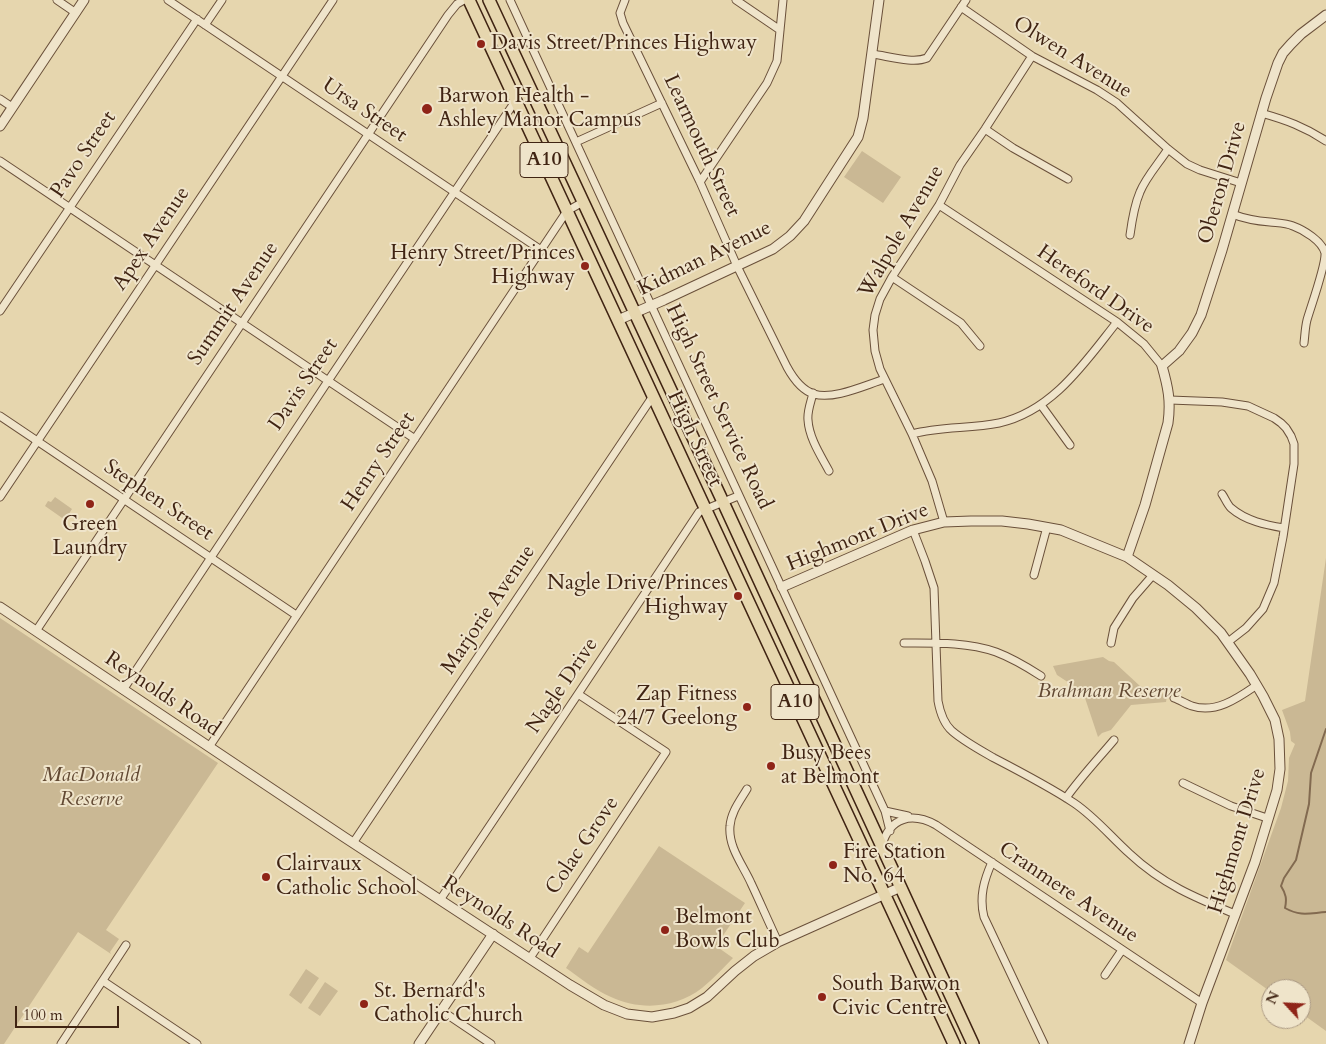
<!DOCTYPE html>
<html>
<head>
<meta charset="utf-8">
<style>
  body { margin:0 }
  #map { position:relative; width:1326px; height:1044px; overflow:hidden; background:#e6d6ae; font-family:Cardo,serif }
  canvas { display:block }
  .north { position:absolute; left:1261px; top:979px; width:50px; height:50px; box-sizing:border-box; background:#efe4ca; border:1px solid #a99781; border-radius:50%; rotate:295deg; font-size:14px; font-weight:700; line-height:20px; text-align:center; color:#402413 }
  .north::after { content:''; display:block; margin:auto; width:18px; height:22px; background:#8f2418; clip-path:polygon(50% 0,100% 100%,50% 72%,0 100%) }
  .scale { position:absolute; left:15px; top:1006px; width:104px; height:22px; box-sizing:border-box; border:2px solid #402413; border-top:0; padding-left:6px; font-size:15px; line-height:18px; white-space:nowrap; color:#402413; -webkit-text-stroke:4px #efe4ca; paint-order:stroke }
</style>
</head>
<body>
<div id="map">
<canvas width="1326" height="1044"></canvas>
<div class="north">N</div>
<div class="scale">100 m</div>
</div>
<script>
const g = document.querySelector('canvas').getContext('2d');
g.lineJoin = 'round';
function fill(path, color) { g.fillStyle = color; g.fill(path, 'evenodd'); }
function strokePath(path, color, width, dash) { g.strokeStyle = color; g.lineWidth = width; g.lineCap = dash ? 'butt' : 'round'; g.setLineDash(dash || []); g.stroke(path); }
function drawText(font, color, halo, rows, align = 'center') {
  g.font = font + ' Cardo,serif'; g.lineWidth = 4; g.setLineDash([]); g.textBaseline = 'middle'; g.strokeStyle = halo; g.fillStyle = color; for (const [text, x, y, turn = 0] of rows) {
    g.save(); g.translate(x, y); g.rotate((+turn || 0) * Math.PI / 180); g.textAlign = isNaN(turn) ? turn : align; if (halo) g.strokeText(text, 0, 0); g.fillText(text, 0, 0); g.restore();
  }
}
fill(new Path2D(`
  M862 151 901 177 883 203 844 177Z
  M55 497 72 509 65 520 45 506 48 501 51 502Z
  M1326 558V1031L1301 1013V989H1271V992L1226 960 1281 808 1288 781 1289 758 1295 744 1291 741 1290 732 1282 710 1305 701Z
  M0 618 218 763 106 930 119 939 110 952 111 954 78 932 4 1044H0Z
  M1103 657 1109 661 1114 662 1140 686 1167 695 1166 702 1131 705 1111 730 1102 733 1098 737 1083 692 1057 675 1053 666Z
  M659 846 745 903 716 946 733 958C723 968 713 979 702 988 676 1008 641 1011 611 997 595 990 580 978 566 968L579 947 588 953Z
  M306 969 319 978 301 1004 289 995Z
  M325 982 338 991 320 1016 308 1008Z`), '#cab894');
strokePath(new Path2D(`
  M1326 729 1311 773 1309 804 1296 860 1284 878 1281 886C1286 894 1287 899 1285 908 1301 917 1310 913 1326 912`), '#826a50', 2);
const minor = new Path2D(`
  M57 0 76 13
  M168 0 541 250
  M510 0 885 811 890 831
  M625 0 620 13 623 23 700 182 737 266 787 367C793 378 801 390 814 394 834 400 865 385 885 379
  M736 0 780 30
  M961 7 1032 56 1097 90 1117 103 1168 149 1187 164 1200 170 1241 183
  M205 25 222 0
  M872 54C888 56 913 64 927 58L966 0
  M0 99 12 107
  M1261 113C1286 120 1305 127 1326 141
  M985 129 1013 148 1068 179
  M576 142 662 103
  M0 161 415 439
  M700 182 767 83 777 61 783 0
  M939 205 1117 322 1144 344 1162 366
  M1232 214C1245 219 1257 221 1270 222 1278 223 1286 223 1293 226 1304 230 1322 241 1325 253 1326 265 1311 306 1307 320 1305 328 1305 335 1304 343
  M1130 235C1132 220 1134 206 1140 192 1146 177 1159 163 1168 149
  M892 277 961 323 980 346
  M0 311 197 19
  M813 393C811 402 807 411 808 420 809 438 821 456 829 471
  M1170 400 1222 402 1248 406 1274 418 1281 423 1286 428 1291 436 1294 444V464L1283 537 1274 583 1263 609 1246 628 1228 642
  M1041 405 1070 445
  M0 416 296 615
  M912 434C940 426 970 429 999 423 1053 411 1085 362 1117 322
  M1222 494C1225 498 1227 504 1231 508 1246 521 1266 525 1284 528
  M0 497 333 0
  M944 522 932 481 912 434 880 369 875 351 873 330 875 315 880 299 892 277 939 205 960 165 985 129 1032 56
  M913 530 925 561 934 588 938 701C940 712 943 723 952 731 965 742 980 750 994 758 1021 772 1048 786 1074 803 1095 817 1111 837 1130 854 1162 884 1196 898 1235 914
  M1034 575 1047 527
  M36 631 448 15 457 4 464 0
  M904 643C935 643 967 642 996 652 1012 658 1027 667 1041 676
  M1111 643 1114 628 1133 598 1153 575
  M123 690 328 381 516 100
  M1174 698C1180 700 1186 704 1192 706 1216 714 1238 698 1257 685
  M209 747 567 211 583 202
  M1183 783 1231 806 1267 818
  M747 789C740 801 731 812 730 826 728 847 743 865 751 883 760 902 769 923 778 942
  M1066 798C1081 777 1098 759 1114 740
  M885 811 908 816
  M353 843 653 396
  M882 845C890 817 912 812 936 825L1202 1003
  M992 862C984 880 979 897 984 917L1044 1044
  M440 900 578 694 699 512 738 496
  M530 958 666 752 578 694
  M1105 975 1122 950
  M103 981 197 1044
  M442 1011 491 1044
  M61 1044 126 945`);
const tertiary = new Path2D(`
  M0 126 84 0
  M618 320 664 300 773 249 790 236 804 221 858 137 863 118 879 0
  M1127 557 1145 505 1168 423C1171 401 1168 387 1162 366L1179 351 1192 333 1201 315 1222 250 1266 98 1278 63 1283 53 1291 44 1301 34 1326 15
  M782 587 913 530 944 522 971 521H1002L1028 524 1061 530 1127 557 1168 585 1196 608 1221 633 1250 674 1263 696 1275 720 1279 739 1280 769 1277 790 1255 862 1202 1003 1189 1044
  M0 607 344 837 570 985 604 1005 627 1014 652 1017 674 1013 689 1008 707 997 735 971 754 956 778 942 901 887
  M419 1044 493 934`);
const trunk = new Path2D(`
  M469 0 954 1044
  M489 0 723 502 973 1044`);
strokePath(minor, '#6a503a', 9);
strokePath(tertiary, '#6a503a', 11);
strokePath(trunk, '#402413', 14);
strokePath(minor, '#efe4ca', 7);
strokePath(tertiary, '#efe4ca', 9);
strokePath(trunk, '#e6d6ae', 11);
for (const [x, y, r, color] of [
  [481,44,5,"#8f2418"],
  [427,109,6,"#8f2418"],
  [585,266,5,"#8f2418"],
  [90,504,5,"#8f2418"],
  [738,596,5,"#8f2418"],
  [747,707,5,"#8f2418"],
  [771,766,5,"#8f2418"],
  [833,865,5,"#8f2418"],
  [266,877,5,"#8f2418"],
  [665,930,5,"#8f2418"],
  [822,997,5,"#8f2418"],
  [364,1004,5,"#8f2418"]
]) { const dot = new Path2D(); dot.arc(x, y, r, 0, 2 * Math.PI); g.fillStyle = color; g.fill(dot); strokePath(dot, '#efe4ca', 2); }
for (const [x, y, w] of [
  [544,160,48],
  [795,702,48]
]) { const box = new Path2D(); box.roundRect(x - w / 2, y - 17.5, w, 35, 4); g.fillStyle = '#efe4ca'; g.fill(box); strokePath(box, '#402413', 1); }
drawText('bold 20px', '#402413', null, [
  ["A10",544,160],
  ["A10",795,702]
]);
drawText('21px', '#402413', '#efe4ca', [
  ["Davis Street/Princes Highway",491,44],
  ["Barwon Health -",438,97],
  ["Ashley Manor Campus",438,121],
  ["Henry Street/Princes",575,254,"right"],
  ["Highway",575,278,"right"],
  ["Green",90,525,"center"],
  ["Laundry",90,549,"center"],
  ["Nagle Drive/Princes",728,584,"right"],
  ["Highway",728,608,"right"],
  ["Zap Fitness",737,695,"right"],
  ["24/7 Geelong",737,719,"right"],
  ["Busy Bees",781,754],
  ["at Belmont",781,778],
  ["Fire Station",843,853],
  ["No. 64",843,877],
  ["Clairvaux",276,865],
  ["Catholic School",276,889],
  ["Belmont",675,918],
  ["Bowls Club",675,942],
  ["South Barwon",832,985],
  ["Civic Centre",832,1009],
  ["St. Bernard's",374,992],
  ["Catholic Church",374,1016]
], 'left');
drawText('21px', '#402413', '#efe4ca', [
  ["Olwen Avenue",1072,58,32],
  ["Ursa Street",364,111,34],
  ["Learmouth Street",701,146,65],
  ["Pavo Street",84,155,-56],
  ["Oberon Drive",1223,183,-74],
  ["Walpole Avenue",902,232,-60],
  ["Apex Avenue",152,239,-56],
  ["Kidman Avenue",705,259,-26],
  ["Hereford Drive",1095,290,35],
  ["Summit Avenue",234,304,-56],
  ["Davis Street",304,385,-56],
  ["High Street Service Road",718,407,65],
  ["High Street",694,439,65],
  ["Henry Street",379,462,-56],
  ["Stephen Street",158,501,34],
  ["Highmont Drive",858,538,-22],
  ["Marjorie Avenue",489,610,-56],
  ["Nagle Drive",563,686,-56],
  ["Reynolds Road",162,695,34],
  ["Highmont Drive",1238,841,-73],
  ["Colac Grove",583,846,-56],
  ["Cranmere Avenue",1068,893,34],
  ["Reynolds Road",500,918,33]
]);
drawText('italic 21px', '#624933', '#efe4ca', [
  ["Brahman Reserve",1109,692],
  ["MacDonald",91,776],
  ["Reserve",91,800]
]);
</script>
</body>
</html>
